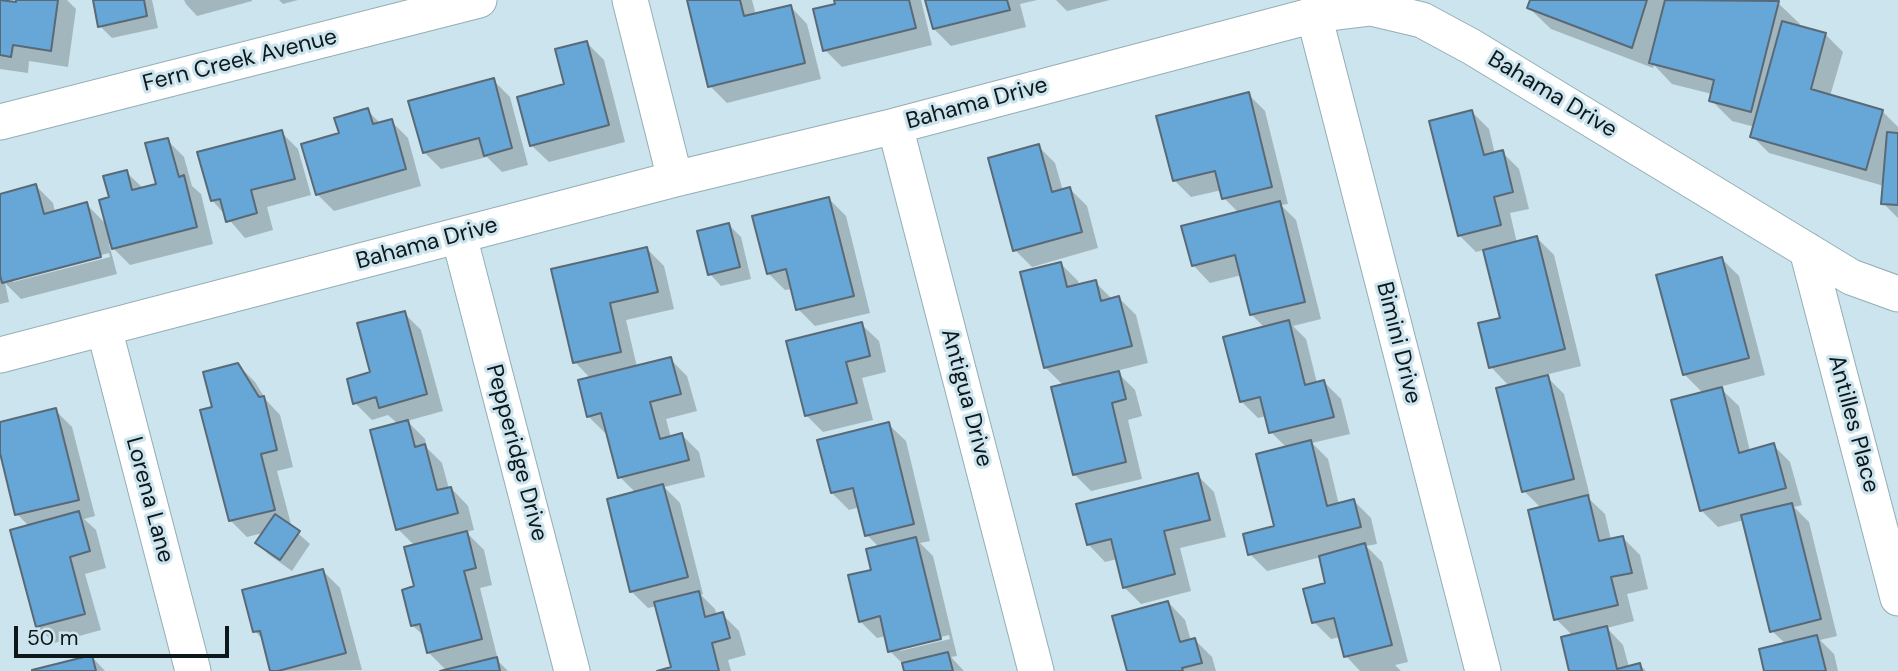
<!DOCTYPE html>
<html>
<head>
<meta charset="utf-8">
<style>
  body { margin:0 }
  #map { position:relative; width:1898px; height:671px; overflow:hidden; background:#cbe4ed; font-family:"DM Sans",sans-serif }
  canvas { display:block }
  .scale { position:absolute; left:14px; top:626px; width:215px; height:32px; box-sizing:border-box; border:4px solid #0e171a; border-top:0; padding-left:9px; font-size:21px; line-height:24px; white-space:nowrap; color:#0e171a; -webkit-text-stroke:5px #cbe4ed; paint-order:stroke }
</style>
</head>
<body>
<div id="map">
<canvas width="1898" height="671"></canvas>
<div class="scale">50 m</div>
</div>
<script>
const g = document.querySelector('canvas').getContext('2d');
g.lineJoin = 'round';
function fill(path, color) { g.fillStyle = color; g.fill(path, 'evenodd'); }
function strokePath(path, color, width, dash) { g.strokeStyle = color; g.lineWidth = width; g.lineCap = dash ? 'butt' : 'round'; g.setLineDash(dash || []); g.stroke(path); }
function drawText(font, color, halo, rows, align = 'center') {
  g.font = font + ' "DM Sans",sans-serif'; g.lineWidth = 6; g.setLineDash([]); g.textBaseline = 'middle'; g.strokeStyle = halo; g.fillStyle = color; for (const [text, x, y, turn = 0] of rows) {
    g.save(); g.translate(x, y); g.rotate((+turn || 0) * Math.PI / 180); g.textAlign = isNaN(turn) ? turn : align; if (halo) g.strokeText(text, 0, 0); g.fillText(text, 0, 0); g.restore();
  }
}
fill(new Path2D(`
  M18 0H67L76 9 68 67 29 61 28 73 0 69V2L17 4Z
  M94 0H152L158 28 112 38 100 26Z
  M184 0H252V1L197 16 186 4Z
  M279 0H298L283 4Z
  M688 0H752L756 15 790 6 807 24 821 79 727 103 710 86Z
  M836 0H921L932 45 842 67 825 50 837 5Z
  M927 0H1037L1020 4 1026 27 951 46 934 29Z
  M1056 0H1110L1067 11Z
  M1532 0H1767L1778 3 1800 24 1799 27 1826 35 1843 52 1830 96 1882 111 1898 127V218L1883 203 1884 186 1769 153 1752 136 1755 127 1732 121 1711 100 1712 94 1672 84 1654 65 1653 68 1551 29 1529 8Z
  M587 43 604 60 625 142 549 162 531 145 566 86Z
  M493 80 510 97 528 165 502 172 487 157 441 169 424 152Z
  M1248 94 1265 111 1288 204 1281 205 1296 220 1321 319 1293 326 1306 339 1317 383 1324 382 1341 399 1350 434 1312 443 1328 459 1339 505 1354 501 1371 518 1377 544 1366 546 1382 562 1408 662 1395 665 1401 671H1360L1346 656 1340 637 1331 639 1314 622 1328 584 1321 557 1267 571 1250 554 1276 528 1287 448 1271 432 1267 416 1258 418 1241 401 1265 328 1252 315 1242 275 1210 283 1193 265 1239 213 1224 198 1222 190 1191 197 1174 180Z
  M367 110 381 124 391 121 408 138 421 186 334 211 317 194 341 134Z
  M1472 112 1489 129 1495 154 1502 152 1519 169 1529 209 1510 213 1517 243 1537 238 1554 255 1581 366 1545 375 1564 394 1590 496 1587 497 1605 514 1611 540 1623 538 1640 555 1648 589 1627 594 1634 621 1607 628 1623 645 1629 667 1640 665 1646 671H1571L1573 636 1556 619 1541 508 1524 491 1510 387 1491 367 1502 319 1484 250 1476 252 1459 235Z
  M281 132 298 149 311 195 267 207 273 230 245 238 212 200Z
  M167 140 184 157 192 186 201 194 213 244 130 265 109 244 117 274 21 299 5 283 9 302 0 304V195L36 186 53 203 55 212 86 204 107 225 111 198 126 172 144 189 158 185ZM109 253 110 257 13 282V278Z
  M1038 146 1055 163 1063 191 1070 189 1087 206 1098 248 1032 267 1015 250Z
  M829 199 846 216 870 313 815 326 798 309 793 289 785 290 768 273Z
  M729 225 741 237 751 279 721 286 710 274Z
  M647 249 664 266 674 309 626 320 637 367 670 359 687 376 697 411 666 419 671 438 682 435 699 452 705 477 664 487 680 503 703 594 701 595 715 609 717 616 722 614 739 631 746 655 728 660 731 671H664L673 669 657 606 648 608 631 591 636 493 620 477 608 432 605 433 588 416 591 379 575 362 553 271Z
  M1722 259 1739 276 1765 375 1719 387 1739 406 1750 451 1773 445 1790 462 1802 505 1794 507 1809 522 1837 636 1820 640 1834 654 1838 671H1766L1786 644 1772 631 1744 520 1718 527 1701 510 1704 394 1684 374Z
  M1061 264 1078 281 1079 286 1095 282 1113 300 1119 298 1136 315 1148 363 1116 371 1135 390 1142 416 1128 420 1142 479 1091 491 1074 474 1064 386 1045 367Z
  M404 313 421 330 443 411 407 421 425 439 427 448 442 463 449 489 451 488 468 506 474 530 466 532 484 550 492 585 480 588 497 656 494 657 508 671H447L429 653 425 637 412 625 416 588 415 546 398 529V424L388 415 372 420 355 403Z
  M861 324 879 341 886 372 862 378 873 420 823 432 806 415Z
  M238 365 255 382 266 400 280 415 293 467 277 471 292 528 310 544 292 571 268 554 257 542 263 533 247 537 230 520 214 409Z
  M55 410 72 427 95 516 84 519 96 530 106 568 85 574 101 630 54 643 37 626 29 526 17 514 0 446V423Z
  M888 424 906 441 930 541 920 543 933 556 957 656 951 657 964 671H906L904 665 890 651 886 636 877 638 860 621 879 547 867 535 860 507 849 510 832 493ZM949 635 950 639 900 651V647Z
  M1197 475 1214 492 1226 537 1180 548 1191 591 1141 604 1124 587 1117 559 1105 562 1088 544Z
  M323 571 340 588 362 670 272 671 264 641 255 631Z
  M1168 602 1185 620 1191 641 1195 640 1212 657 1216 671H1129Z
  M92 657 105 671H37Z`), '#0003');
const building = new Path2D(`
  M0 0 16 2V0H58L51 51 13 45 11 57 0 55Z
  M93 0H144L147 16 98 27Z
  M687 0H740L744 16 791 5 805 63 708 87Z
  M834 0H909L916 28 823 51 813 9 835 4Z
  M925 0H1007L1010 10 933 29Z
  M1530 0H1647L1632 48 1527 8Z
  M1665 0 1779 1 1751 112 1709 101 1714 80 1649 63Z
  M1782 21 1826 33 1811 89 1883 110 1866 170 1750 137Z
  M587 41 609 125 530 146 517 97 564 84 555 49Z
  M494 78 512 148 484 156 479 138 423 153 408 101Z
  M1249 92 1272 187 1222 199 1215 171 1173 181 1156 116Z
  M368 108 373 124 392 119 406 169 316 195 301 144 339 133 334 118Z
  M1472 110 1484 155 1503 150 1513 192 1494 197 1501 225 1458 236 1429 121Z
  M282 130 295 179 251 190 257 213 226 222 220 199 211 201 197 152Z
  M1887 132 1898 133V205L1881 204Z
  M168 138 179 177 184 175 197 227 112 249 99 200 109 197 103 176 127 170 132 190 156 184 145 143Z
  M1039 144 1052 192 1070 187 1082 232 1013 251 988 158Z
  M36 184 44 214 87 202 101 257 2 283 0 275V194Z
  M829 197 854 296 796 310 786 269 767 274 752 216Z
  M1280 201 1305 302 1250 315 1235 255 1192 266 1181 226Z
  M729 223 740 267 708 275 697 231Z
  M1537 236 1565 349 1489 368 1478 323 1500 318 1483 250Z
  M647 247 658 292 610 303 621 352 573 363 551 269Z
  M1722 257 1749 358 1683 375 1656 275Z
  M1061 262 1067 287 1096 280 1101 301 1119 296 1132 346 1044 368 1020 272Z
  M405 311 427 394 379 408 376 397 353 404 347 379 370 372 357 323Z
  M1289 320 1305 385 1324 380 1334 417 1269 433 1260 397 1240 402 1223 337Z
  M862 322 870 356 846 362 857 403 805 416 786 341Z
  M671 357 681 394 650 402 660 439 682 433 689 460 618 478 601 413 587 417 578 380Z
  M238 363 259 397 264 396 277 450 261 454 275 510 229 521 200 410 212 407 203 372Z
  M1119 371 1126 399 1112 403 1126 462 1073 475 1051 387Z
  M1548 375 1574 479 1522 492 1496 388Z
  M1722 387 1739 453 1774 443 1786 488 1700 511 1671 400Z
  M56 408 79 500 15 515 0 453V422Z
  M408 420 415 447 425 444 437 490 451 487 458 513 396 530 370 430Z
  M889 422 914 524 865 536 853 488 831 493 817 440Z
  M1311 440 1327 506 1354 499 1361 527 1248 555 1243 534 1274 526 1256 454Z
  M1198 473 1210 520 1164 531 1175 574 1123 588 1111 539 1087 545 1076 504Z
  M663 484 688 577 630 592 607 499Z
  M1588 495 1599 541 1623 536 1632 573 1611 577 1618 605 1554 620 1528 510Z
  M1792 503 1821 619 1770 632 1741 515Z
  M79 511 90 551 70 557 85 614 36 627 10 530Z
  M275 514 300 531 280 560 255 543Z
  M467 531 476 568 464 571 482 639 427 653 420 624 411 626 402 590 414 586 404 547Z
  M916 537 941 639 888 652 880 616 859 622 848 575 871 570 866 549Z
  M1365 543 1392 645 1344 657 1334 618 1312 623 1303 589 1325 583 1319 556Z
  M323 569 346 653 278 671H270L260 631 253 632 242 590Z
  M699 591 705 617 723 612 730 638 712 643 719 671H657L671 667 654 602Z
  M1168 601 1180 642 1195 638 1202 663 1182 668 1183 671H1127L1112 616Z
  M1607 626 1617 669 1640 663 1642 671H1569L1561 637Z
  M1817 635 1826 671H1764L1759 649Z
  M948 652 953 671H904L902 663Z
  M92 655 96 671H32V670Z
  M497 657 500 671H440Z`);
fill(building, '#67a7d8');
strokePath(building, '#596976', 2);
const street = new Path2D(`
  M630 0 675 179
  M1314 15 1483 671
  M0 122 479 0
  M895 126 1036 671
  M459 236 572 671
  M1807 250 1898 598
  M104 328 193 671
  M0 355 675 179 895 126 1314 15 1371 8 1422 20 1472 47 1851 277 1898 294`);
strokePath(street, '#95adb5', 37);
strokePath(street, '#fff', 35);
drawText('23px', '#0e171a', '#cbe4ed', [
  ["Fern Creek Avenue",240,61,-14],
  ["Bahama Drive",1552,95,31],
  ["Bahama Drive",977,104,-15],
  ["Bahama Drive",427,244,-15],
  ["Bimini Drive",1398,343,76],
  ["Antigua Drive",966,398,75],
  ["Antilles Place",1853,424,75],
  ["Pepperidge Drive",516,453,75],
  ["Lorena Lane",149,500,75]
]);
</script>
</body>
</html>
